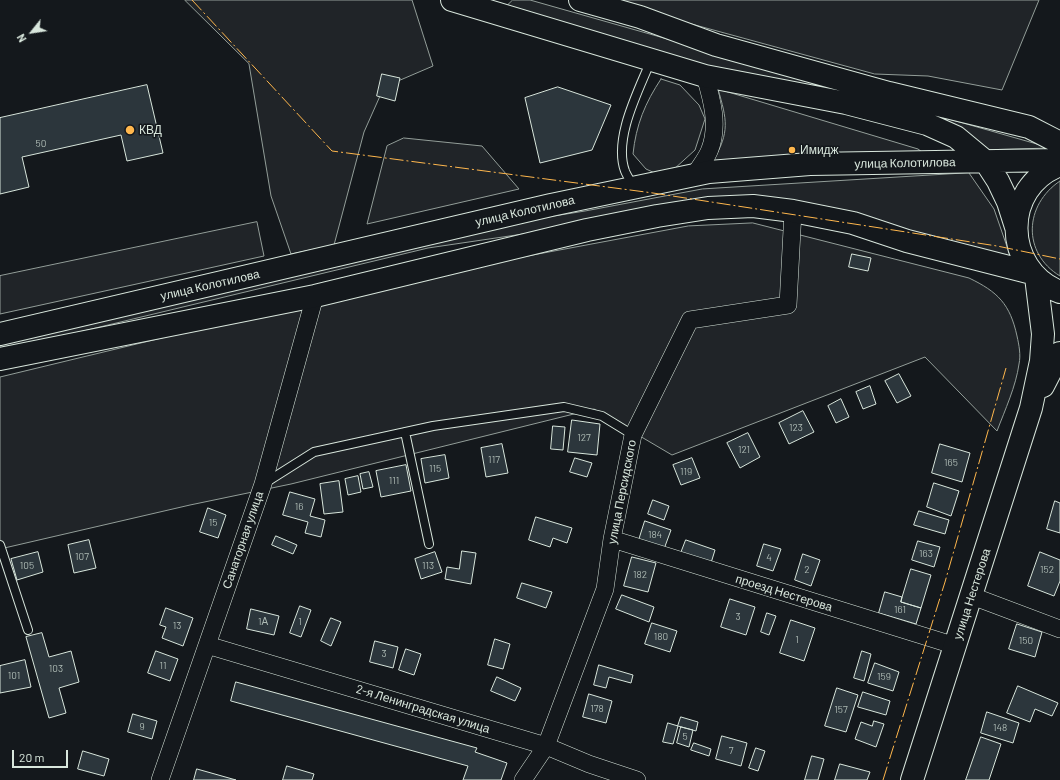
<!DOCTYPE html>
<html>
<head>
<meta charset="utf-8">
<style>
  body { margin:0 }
  #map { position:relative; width:1060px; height:780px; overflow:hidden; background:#14181c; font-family:Barlow,sans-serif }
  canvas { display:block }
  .north { position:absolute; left:12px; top:12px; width:40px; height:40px; -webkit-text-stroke:3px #14181c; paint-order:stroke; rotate:240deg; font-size:11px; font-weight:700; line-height:16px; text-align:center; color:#d8e6dc }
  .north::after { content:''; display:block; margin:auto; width:14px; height:18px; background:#d8e6dc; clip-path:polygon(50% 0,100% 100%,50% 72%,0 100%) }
  .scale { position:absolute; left:12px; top:750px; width:56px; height:18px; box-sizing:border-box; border:2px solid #d8e6dc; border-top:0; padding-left:5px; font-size:12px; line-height:14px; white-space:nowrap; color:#d8e6dc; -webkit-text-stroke:3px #14181c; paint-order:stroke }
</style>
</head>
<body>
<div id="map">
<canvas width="1060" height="780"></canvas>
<div class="north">N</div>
<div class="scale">20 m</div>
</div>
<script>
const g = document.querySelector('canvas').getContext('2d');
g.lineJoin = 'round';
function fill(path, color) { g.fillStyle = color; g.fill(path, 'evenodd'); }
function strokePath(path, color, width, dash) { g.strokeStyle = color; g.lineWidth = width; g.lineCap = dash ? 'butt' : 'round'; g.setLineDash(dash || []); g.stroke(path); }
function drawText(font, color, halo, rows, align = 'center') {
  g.font = font + ' Barlow,sans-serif'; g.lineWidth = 3; g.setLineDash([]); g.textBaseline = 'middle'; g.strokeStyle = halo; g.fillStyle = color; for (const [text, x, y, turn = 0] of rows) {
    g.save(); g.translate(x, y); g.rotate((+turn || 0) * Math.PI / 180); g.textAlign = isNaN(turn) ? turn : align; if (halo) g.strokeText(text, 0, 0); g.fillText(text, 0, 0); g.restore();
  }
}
const green = new Path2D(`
  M185 0H412L433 66 384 87 364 132 334 245 291 254 271 196 249 64Z
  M513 0H530L1051 148 979 150 516 14 508 5Z
  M604 0H1039L1002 90 928 76 875 74Z
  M661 79 680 85 699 105 705 119 695 150 673 170 657 174 646 169 633 154C636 125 645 103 661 79Z
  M718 89 918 149 926 155 713 161C730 132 727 120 718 89Z
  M404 138 482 146 519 189 367 224 387 146Z
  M969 173 994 209 1013 264 792 202 584 225 428 248 0 351V339L473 229 585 211 702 189Z
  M1060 181V276C1022 253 1024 205 1060 181Z
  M257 222 264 256 0 314V276Z
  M753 223 969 278C998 292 1010 304 1017 336 1019 345 1021 355 1019 364 1016 386 1005 410 997 431L925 357 672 455 594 409 291 484 190 505 0 549V377L294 306 522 257 688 226Z`);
fill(green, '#202428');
strokePath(green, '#939e99', 1);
const building = new Path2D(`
  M382 74 400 78 395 101 377 96Z
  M147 85 163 153 127 161 121 135 22 157 29 187 0 194V118Z
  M558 87 611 105 592 150 540 163 525 98Z
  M852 254 871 258 868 271 849 267Z
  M899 374 911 396 897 403 885 381Z
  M870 386 876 404 863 409 856 392Z
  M841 399 849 417 836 423 828 406Z
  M803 411 814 432 789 444 779 423Z
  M572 420 600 424 597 455 568 452Z
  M553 426 565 427 563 450 551 449Z
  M748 433 760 457 740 468 727 443Z
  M502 444 508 473 486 477 481 448Z
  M940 444 970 453 962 482 932 473Z
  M445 455 449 478 425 483 421 459Z
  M575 458 592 463 587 477 570 472Z
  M692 458 700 478 681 485 673 465Z
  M406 465 411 491 381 497 376 471Z
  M369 472 373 487 363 489 360 474Z
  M358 476 361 492 348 495 345 479Z
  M339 481 343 512 324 514 320 484Z
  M934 483 959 491 951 516 927 507Z
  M290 492 315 499 310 516 325 520 321 537 305 533 308 522 283 515Z
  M653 500 669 506 664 520 648 514Z
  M1055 501 1060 503V533L1047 529Z
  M208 508 226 515 218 538 200 532Z
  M919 511 949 520 945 534 914 525Z
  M536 517 572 528 567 543 553 538 550 547 529 540Z
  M645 521 671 530 664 549 639 540Z
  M276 536 297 545 293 554 272 545Z
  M89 540 96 568 74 573 68 545Z
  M686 540 715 550 711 563 681 553Z
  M918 541 940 547 934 567 912 560Z
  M764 544 781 549 773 571 757 566Z
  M462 551 476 553 471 584 445 579 447 567 459 569Z
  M38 552 43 572 17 580 11 559Z
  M435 552 442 572 421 579 415 559Z
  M1040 552 1060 560V581L1054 596 1028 586Z
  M803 554 820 560 811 586 795 580Z
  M632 557 656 563 648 592 624 586Z
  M911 569 931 575 921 608 901 602Z
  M522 583 552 592 546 608 517 598Z
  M885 592 902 597 901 602 921 608 916 624 879 613Z
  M622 595 654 607 649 622 616 609Z
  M730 599 755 607 746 635 721 627Z
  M300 606 311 610 301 637 290 633Z
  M166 608 193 618 183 646 162 638 166 627 160 625Z
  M251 609 279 616 274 635 247 629Z
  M767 613 776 616 769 635 761 632Z
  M331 618 341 622 331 646 321 641Z
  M791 620 815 628 804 661 780 653Z
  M652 623 677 631 670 652 645 644Z
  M1017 624 1042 632 1035 657 1009 649Z
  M42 633 49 657 71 651 79 682 59 688 66 713 49 718 26 637Z
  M495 639 510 644 503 669 488 665Z
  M375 641 398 647 393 668 370 662Z
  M406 649 421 654 414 675 399 670Z
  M156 651 178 659 170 681 148 673Z
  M862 651 871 654 864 681 854 678Z
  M25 660 31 687 0 693V666Z
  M875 663 899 672 893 691 868 683Z
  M599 665 633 675 631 683 609 677 606 688 594 685Z
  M497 677 521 688 515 701 491 691Z
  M236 682 477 748 475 752 507 763 501 780H463L468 766 231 701Z
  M1018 686 1058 703 1052 716 1035 709 1030 722 1007 713Z
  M837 688 858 695 846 732 825 726Z
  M863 692 890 701 886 715 858 707Z
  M589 694 612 701 606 723 583 717Z
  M987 712 1019 723 1013 743 981 733Z
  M133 714 157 721 152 739 128 732Z
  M681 717 698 722 696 731 678 726Z
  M874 721 884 724 876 747 855 739 861 722 872 726Z
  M668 723 678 726 673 744 663 742Z
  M681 727 693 730 689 747 677 743Z
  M722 736 747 743 741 766 716 759Z
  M981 737 1001 744 989 780H966Z
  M694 743 711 749 709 756 691 750Z
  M756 748 765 751 758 771 749 768Z
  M83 751 109 759 104 776 78 769Z
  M812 756 824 759 818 780H805Z
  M840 764 870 772 867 780H835Z
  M287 766 314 774 312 780H283Z
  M197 769 236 780H194Z`);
fill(building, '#2c363c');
strokePath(building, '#d8e6dc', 1);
const service = new Path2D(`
  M634 187C631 182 627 176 625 171 613 138 639 90 651 60
  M405 432 429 544
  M265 483 314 452 433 426 564 407 602 416 633 435
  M0 545 28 630`);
const minor = new Path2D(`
  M694 176C699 167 707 158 710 149 719 125 712 100 705 76
  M612 539 956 646
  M972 596 1060 629
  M207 645 546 746 589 764 637 780
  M160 780 263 484 315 296
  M523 780 546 746 605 589 612 539 633 435 690 320 788 305 793 211`);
const secondary = new Path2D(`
  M452 0 705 76 846 103 927 124 956 137 985 161 998 181 1008 202 1016 227
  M580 0 640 17 716 45 889 93 1029 127 1060 143
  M1060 165C1001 187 1003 270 1060 292
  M0 334 551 205 709 172 810 164 1060 160
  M0 359 315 296 587 230 657 216 708 208 753 206 793 211 853 223 907 241 1032 273
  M1043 386 1060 353
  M912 780 1031 408 1041 361 1043 334 1036 277`);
strokePath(service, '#d8e6dc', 10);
strokePath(minor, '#d8e6dc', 18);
strokePath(secondary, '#d8e6dc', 24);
strokePath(service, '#14181c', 8);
strokePath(minor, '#14181c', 17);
strokePath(secondary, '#14181c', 22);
strokePath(new Path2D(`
  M192 0 332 151 653 193 997 246 1060 259
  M883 780 945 582 1006 368`), '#ffb74d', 1, [14, 3, 2, 3]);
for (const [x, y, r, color] of [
  [130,130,5,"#ffb74d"],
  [792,150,4,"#ffb74d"]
]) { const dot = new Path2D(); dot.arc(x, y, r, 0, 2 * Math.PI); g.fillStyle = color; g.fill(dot); strokePath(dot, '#14181c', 1.5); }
drawText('10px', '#adbab4', null, [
  ["50",41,144],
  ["123",796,428],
  ["127",584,438],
  ["121",744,450],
  ["117",494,460],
  ["165",951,463],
  ["115",435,469],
  ["119",686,472],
  ["111",394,481],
  ["16",299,507],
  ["15",213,523],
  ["184",655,535],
  ["163",926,554],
  ["107",82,557],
  ["4",769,558],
  ["105",27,566],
  ["113",428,566],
  ["2",807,570],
  ["152",1047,570],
  ["182",640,575],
  ["161",900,610],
  ["3",738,617],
  ["1А",263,622],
  ["1",300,622],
  ["13",177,626],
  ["180",661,637],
  ["1",797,640],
  ["150",1026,641],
  ["3",384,654],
  ["11",163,666],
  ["103",56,669],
  ["101",14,676],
  ["159",884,677],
  ["178",597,709],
  ["157",841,710],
  ["9",142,727],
  ["148",1000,728],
  ["5",685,737],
  ["7",731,751]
]);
drawText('12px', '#d8e6dc', '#14181c', [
  ["КВД",139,130],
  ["Имидж",800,150]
], 'left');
drawText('12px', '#d8e6dc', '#14181c', [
  ["улица Колотилова",905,163,-1],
  ["улица Колотилова",525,211,-13],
  ["улица Колотилова",210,285,-13],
  ["улица Персидского",622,492,-79],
  ["Санаторная улица",243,540,-71],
  ["проезд Нестерова",784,593,17],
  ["улица Нестерова",972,594,-72],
  ["2-я Ленинградская улица",423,709,17]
]);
</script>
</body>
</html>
